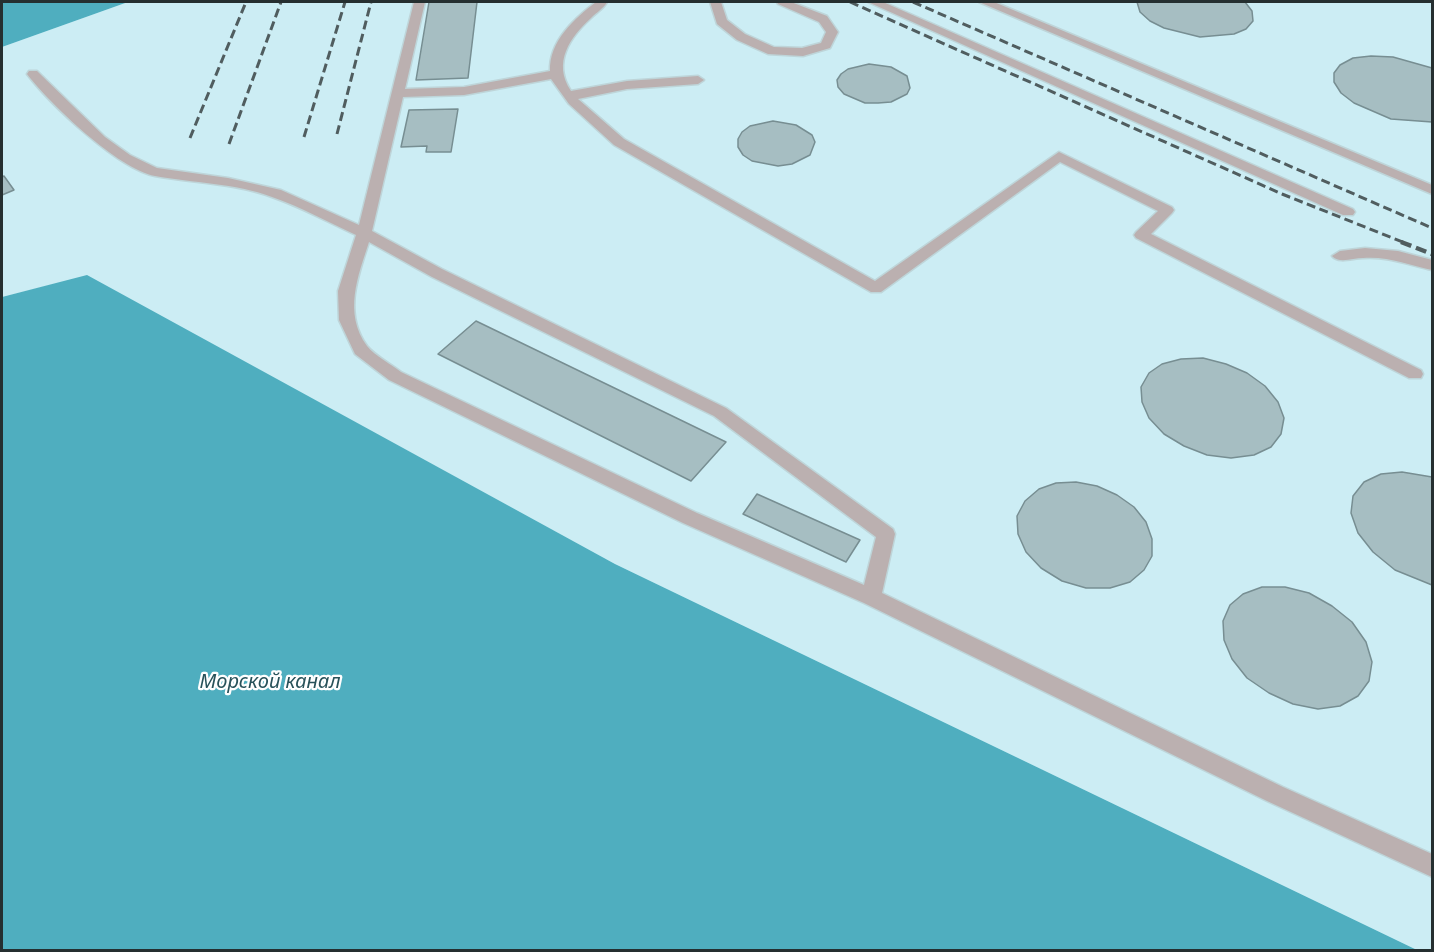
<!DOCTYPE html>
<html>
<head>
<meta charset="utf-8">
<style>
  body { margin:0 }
  #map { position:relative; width:1434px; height:952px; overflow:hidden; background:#e0f9fe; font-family:"Noto Sans",sans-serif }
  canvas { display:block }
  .frame { position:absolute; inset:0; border:3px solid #252f30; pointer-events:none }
</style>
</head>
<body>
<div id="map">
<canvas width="1434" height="952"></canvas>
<div class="frame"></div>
</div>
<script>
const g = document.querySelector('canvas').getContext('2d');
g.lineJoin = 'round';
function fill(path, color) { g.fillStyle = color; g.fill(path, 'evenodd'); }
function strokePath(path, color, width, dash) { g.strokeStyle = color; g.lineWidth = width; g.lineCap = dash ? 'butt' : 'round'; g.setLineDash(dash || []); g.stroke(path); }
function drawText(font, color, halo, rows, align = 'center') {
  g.font = font + ' "Noto Sans",sans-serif'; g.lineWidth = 4.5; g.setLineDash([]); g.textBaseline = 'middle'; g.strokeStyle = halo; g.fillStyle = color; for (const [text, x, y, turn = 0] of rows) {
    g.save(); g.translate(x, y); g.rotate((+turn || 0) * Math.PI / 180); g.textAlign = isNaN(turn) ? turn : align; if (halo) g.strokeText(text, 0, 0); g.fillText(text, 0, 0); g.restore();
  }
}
fill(new Path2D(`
  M128 2H1432V950H1417L615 564 87 276 2 297V47Z`), '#ccedf4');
fill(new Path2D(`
  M2 2H128L2 47Z
  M87 275 615 564 1417 950H2V297Z`), '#4faebf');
const building = new Path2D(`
  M429 2H477L468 78 416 80Z
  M1137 2H1245L1252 11 1253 21 1246 29 1234 34 1200 37 1164 28 1150 21 1140 12Z
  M1371 56 1393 57 1432 68V122L1391 119 1354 103 1341 93 1334 82V73L1340 65 1353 58Z
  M869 64 891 67 907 76 910 88 907 94 891 102 878 103H865L844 94 838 87 837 80 841 74 848 69Z
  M458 109 451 152H426L427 146 401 147 409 110Z
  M773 121 796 125 812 135 815 142 810 155 792 164 778 166 752 161 743 155 738 147V139L742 132 750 126Z
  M4 176 14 190 2 195V177Z
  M476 321 726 442 691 481 438 354Z
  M1203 358 1226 364 1247 373 1265 386 1278 402 1284 418 1281 434 1271 447 1254 455 1231 458 1207 455 1184 446 1164 434 1149 418 1142 402 1141 387 1149 373 1162 364 1181 359Z
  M1402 472 1432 477V585L1395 570 1373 552 1358 533 1351 513 1353 496 1364 482 1381 474Z
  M1076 482 1097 486 1117 495 1134 507 1146 522 1152 539V556L1144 570 1130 582 1110 588H1086L1062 581 1041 568 1026 552 1018 534 1017 516 1025 501 1039 489 1056 483Z
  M757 494 860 540 846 562 743 514Z
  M1262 587H1285L1309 593 1332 606 1352 622 1366 642 1372 662 1369 681 1358 696 1340 706 1318 709 1293 704 1269 693 1247 678 1232 659 1224 640 1223 621 1230 605 1243 594Z`);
fill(building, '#a6bec2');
strokePath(building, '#778e92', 1.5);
const minor = new Path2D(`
  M414 2H425L405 89 464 87 550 71C549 41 574 19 596 2H607C604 8 597 12 591 18 570 37 552 63 571 91L627 81 698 76 704 80 698 84 627 89 578 99 624 139 875 281 1059 152 1172 207 1174 210 1172 213 1151 234 1421 370 1423 374 1421 378H1409L1136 238 1134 235 1136 232 1158 211 1060 162 881 292H871L614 145 569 104 551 79 464 95 403 97 372 231 442 269 726 408 893 529 895 534 882 593 1283 787 1432 854V877L1267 801 864 603 683 523 389 380 355 354 339 320 338 291 356 235C328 222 301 207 272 197 235 183 193 183 155 176 118 169 50 104 27 74L29 71H37L105 137 130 155 157 168 228 178 281 190 359 225ZM369 242 432 277 714 416 876 537 864 585 697 513 401 372C391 364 375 356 367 346 343 313 358 276 369 242Z
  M710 2H721L727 20 745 34 774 47 802 48 821 43 826 32 819 22 778 4 777 2H791L827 16 838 32 830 48 803 56 768 54 737 40 717 24Z
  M868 2H883L1353 209 1355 212 1353 215H1343Z
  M979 2H994L1432 185V194Z
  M1365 248 1398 251 1432 260V270C1409 265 1388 256 1363 258 1353 258 1339 264 1332 256L1340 251Z`);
strokePath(minor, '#bed5d9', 3);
fill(minor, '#bbb0b0');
strokePath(new Path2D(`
  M850 2 1282 194 1405 243
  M913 2 1432 228
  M337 134 371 2
  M304 137 345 2
  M190 138 246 2
  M229 144 281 2`), '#505d5f', 3, [9, 4.5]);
strokePath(new Path2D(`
  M1401 242 1432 254`), '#505d5f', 4.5, [11, 5]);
drawText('italic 20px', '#28525a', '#fff', [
  ["Морской канал",270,682]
]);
</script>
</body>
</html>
